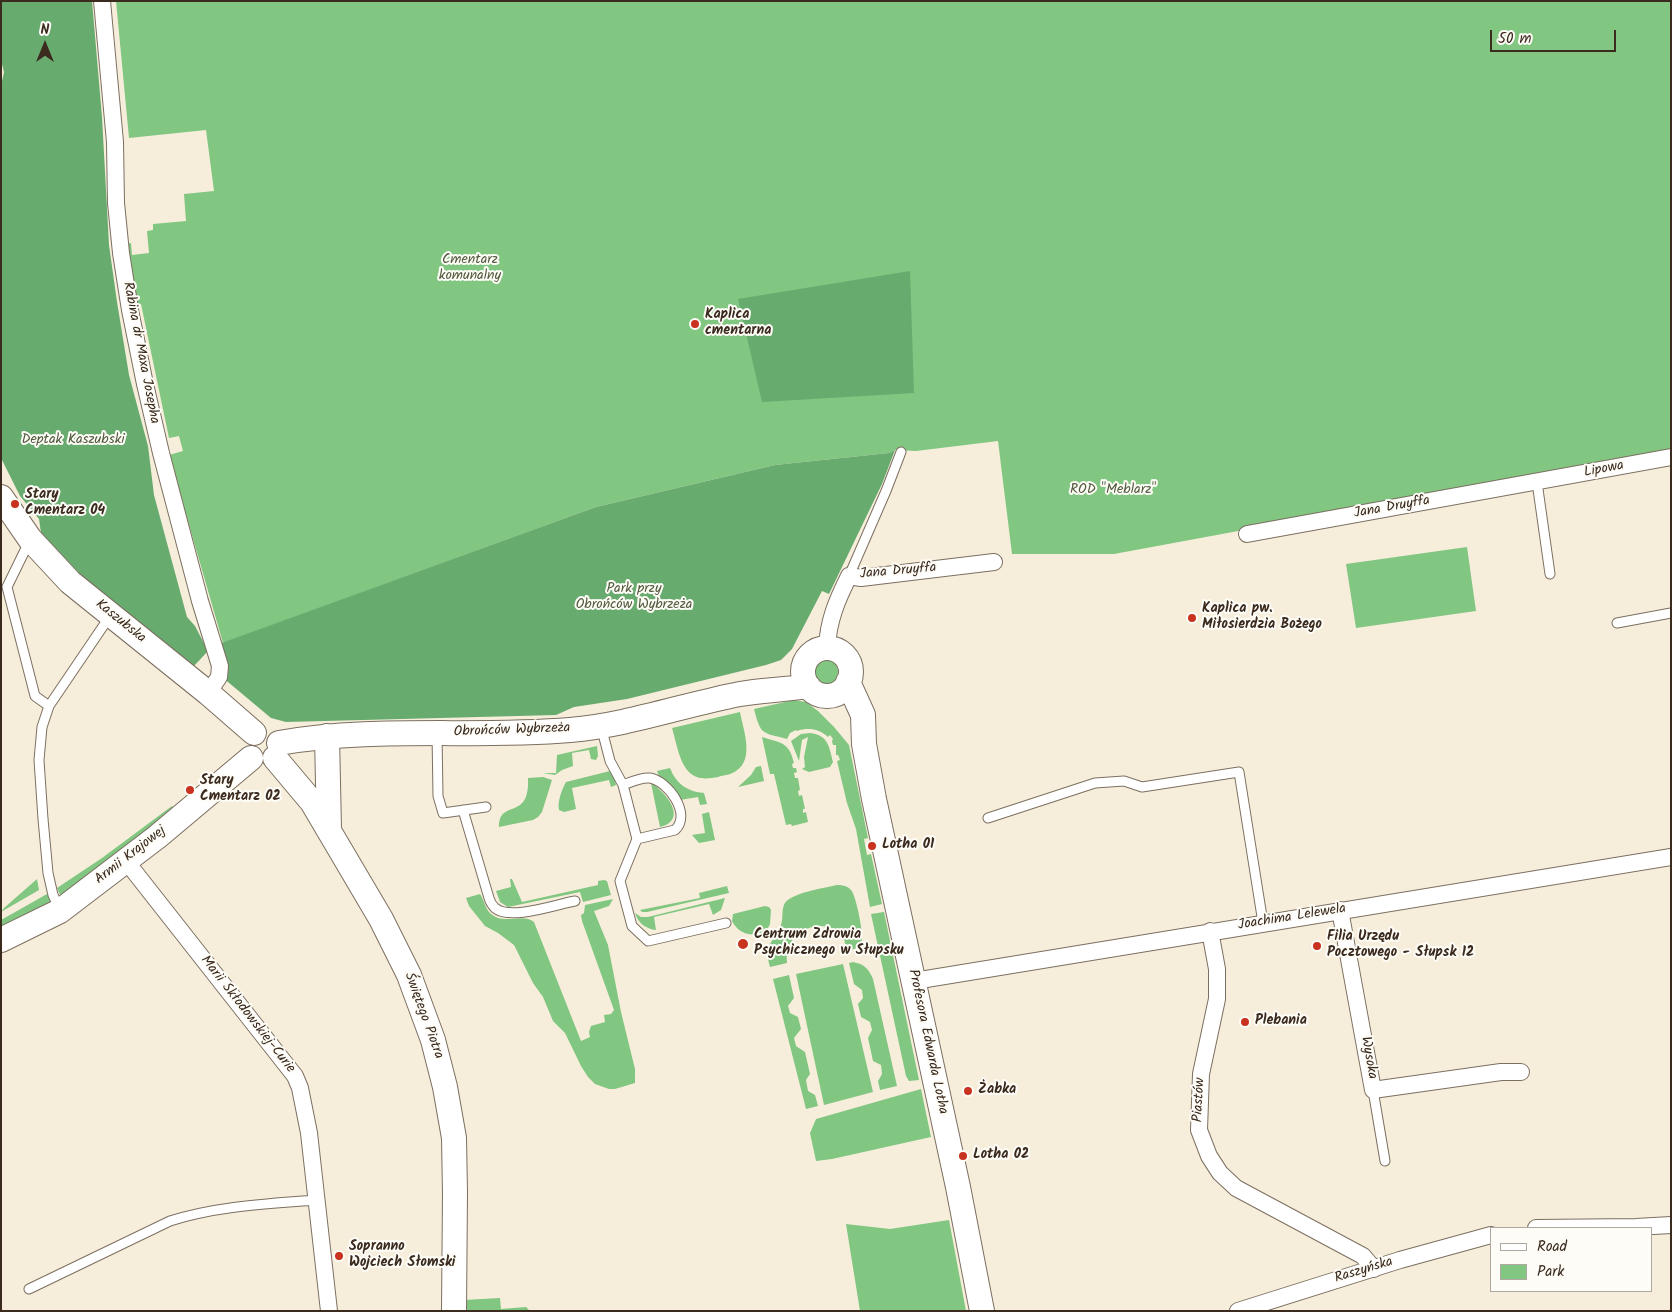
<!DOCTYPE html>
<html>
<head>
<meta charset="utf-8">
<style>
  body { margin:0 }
  #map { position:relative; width:1672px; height:1312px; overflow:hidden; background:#f6eedb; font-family:Kalam,sans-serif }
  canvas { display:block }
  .frame { position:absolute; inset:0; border:2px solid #3b2a1e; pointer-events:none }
  .legend { position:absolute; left:1490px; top:1227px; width:162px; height:65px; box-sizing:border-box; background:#fdfcf7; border:1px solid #afa8a0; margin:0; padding:6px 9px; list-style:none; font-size:15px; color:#3b2a1e }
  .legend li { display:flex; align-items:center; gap:10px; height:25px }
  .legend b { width:25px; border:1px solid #afa8a0 }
  .north { position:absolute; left:20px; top:20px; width:50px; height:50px; -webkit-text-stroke:4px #fdfcf7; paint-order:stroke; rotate:0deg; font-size:14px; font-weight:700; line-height:20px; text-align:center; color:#3b2a1e }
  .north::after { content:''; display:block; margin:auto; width:18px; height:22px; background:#3b2a1e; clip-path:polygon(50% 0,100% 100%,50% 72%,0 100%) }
  .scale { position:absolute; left:1490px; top:30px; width:126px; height:22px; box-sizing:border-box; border:2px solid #3b2a1e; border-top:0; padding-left:6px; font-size:15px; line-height:18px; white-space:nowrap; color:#3b2a1e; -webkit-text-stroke:4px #fdfcf7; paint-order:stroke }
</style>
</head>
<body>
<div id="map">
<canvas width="1672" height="1312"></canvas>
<div class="frame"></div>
<ul class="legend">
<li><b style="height:6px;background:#fff"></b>Road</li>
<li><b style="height:14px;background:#81c681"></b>Park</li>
</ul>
<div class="north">N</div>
<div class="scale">50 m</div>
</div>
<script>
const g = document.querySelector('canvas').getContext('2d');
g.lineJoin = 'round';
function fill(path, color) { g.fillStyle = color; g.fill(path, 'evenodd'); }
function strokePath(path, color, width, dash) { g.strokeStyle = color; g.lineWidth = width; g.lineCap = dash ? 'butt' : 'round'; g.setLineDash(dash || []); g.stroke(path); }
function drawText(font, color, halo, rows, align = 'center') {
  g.font = font + ' Kalam,sans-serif'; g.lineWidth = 4; g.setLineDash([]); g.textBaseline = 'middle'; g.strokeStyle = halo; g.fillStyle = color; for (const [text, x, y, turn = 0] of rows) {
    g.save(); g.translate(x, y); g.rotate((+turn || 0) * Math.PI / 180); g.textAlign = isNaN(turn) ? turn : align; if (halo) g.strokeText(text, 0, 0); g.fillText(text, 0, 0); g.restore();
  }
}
fill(new Path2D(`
  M116 1H1671V449L1557 472 1114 554H1012L998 441 916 451 895 450 889 453 775 465 596 507 223 643 169 455 183 451 179 436 169 438 141 304H134L124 244 131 243 132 255 149 253 147 231 153 230V224L186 221 184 194 214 191 206 130 129 138Z
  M1467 547 1476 611 1356 628 1346 564Z
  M814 672a12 12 0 1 1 24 0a12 12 0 1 1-24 0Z
  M794 700 806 702 818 711 834 727 849 745 868 838 864 839 867 855 871 854 882 904 870 907 856 829 847 803 837 761 840 760 838 755H836V745H833L832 741 833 739 830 735 828 737C819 729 809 727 797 731L796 730 790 733 787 739C762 732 761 736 754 709Z
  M740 712C743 729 755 759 736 771 731 775 724 775 718 777 707 779 697 780 689 772 679 762 676 741 672 728Z
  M810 733C828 735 829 746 833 762L830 767 809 772 802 769 805 767 804 757 808 737 802 740 799 761 791 741 801 734Z
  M762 737C780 743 789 741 794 763L792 764 793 768H796L797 772 794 773 795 778H798L800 790 798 791 799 796 802 795 805 809H803V813L806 812 808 822 792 826 791 824 786 825 774 774H770Z
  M597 746 598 756 596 760 591 759 589 750 572 753 573 766 562 770 555 775 543 773H556L557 755Z
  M761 766 764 781 738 787 751 775 756 767Z
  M670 768C676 784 688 792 704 793L707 804 700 805 698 797 680 800C675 794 658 777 657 771Z
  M610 771 614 776 616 785 611 787 609 780 572 788 576 809 564 812 559 810C557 802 562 789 566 782Z
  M543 777 552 780 542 812 538 817 533 820 499 827C499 798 530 822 528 778Z
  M651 783C666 792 689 820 660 827Z
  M172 806 176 811 61 897 57 888 102 858Z
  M709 812 715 840 699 843 692 835 705 833 702 814Z
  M37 879 39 890 1 912 4 908Z
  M510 879H512L522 902 598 885V881L604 880 607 881 611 895 583 902 580 892 508 907 500 902 496 891 511 887Z
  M837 885C842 885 848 886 851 890 856 895 865 938 861 944 858 949 852 949 847 951 846 947 845 943 844 939 830 914 783 927 787 963L770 967C764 944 771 946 780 927 784 920 781 912 784 905 788 893 825 888 837 885Z
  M727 886 729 893 647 912H642L640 910 700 898 699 893Z
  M47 894 51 903 1 930V920Z
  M480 894C484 900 485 907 489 912 503 927 522 912 534 922L581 1041 590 1037 589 1032 591 1026 605 1022 604 1015 611 1014 614 1010 582 921 581 915 584 913 585 905 613 899 609 906 594 911 608 945 621 1012 635 1069V1083L615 1089H609L595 1084 588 1077 581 1066 565 1033 553 1021 543 997 533 983 514 945 498 933 485 926 469 906 466 898Z
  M725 898 721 910 713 915 709 904 654 917 656 930C646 929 638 923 635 913L641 917H648Z
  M765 906 769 907 771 910 770 924 766 932C753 937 739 935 732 921L733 914Z
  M884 912 919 1080 909 1081 906 1076 871 914Z
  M853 962C864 964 869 969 873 979L897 1086 880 1090 878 1081 882 1074 881 1065 873 1061 868 1038 872 1030 870 1022 861 1017 858 1004 863 998 862 990 854 984 849 963Z
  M843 964 873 1092 824 1105 796 974Z
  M789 975 794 998 788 1006 790 1013 798 1017 801 1029 794 1038 796 1046 805 1052 810 1074 806 1080 808 1091 815 1095 818 1106 806 1109 773 979Z
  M921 1089 931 1137 832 1159 816 1161 810 1133 816 1119Z
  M949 1220 966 1311H860L846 1224 890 1229Z
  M500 1298 501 1309 526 1307 530 1311H462L464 1300Z`), '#81c681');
fill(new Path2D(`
  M1 1H92L102 117 109 245 117 302 129 375 148 446 154 495 187 617 195 626 208 651 194 666 127 615 83 577 41 533 39 519 20 496 1 458V86L4 72 1 60Z
  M910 271 914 393 762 402 738 299Z
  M895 450 882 484 829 594 822 591 792 649 781 660 766 665 627 699 574 707 556 715 286 722 271 718 222 677 216 645 596 507 775 465 889 453Z`), '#68ab6f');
const lane = new Path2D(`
  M1537 482 1550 574
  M29 542 7 587 35 696 49 706
  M849 576 886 491 901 452
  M1617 623 1671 613
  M601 726 610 761 623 785 637 839 620 881 632 926 648 941 726 923
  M437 734 438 796 443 813 486 807
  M623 785C631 782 641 777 650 778 668 781 692 814 675 830L637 839
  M463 810 489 898C490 902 492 905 495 908 510 921 557 904 575 901
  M988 818 1095 783 1124 781 1142 787 1239 772 1263 923
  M60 910 53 895 48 873 43 819 39 760 42 727 49 706 110 616
  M1373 1090 1385 1161
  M29 1289 170 1221C217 1206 267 1204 316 1200`);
const street = new Path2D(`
  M102 1 115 142 116 203 121 253 130 310 145 384 161 453 200 601 220 666 219 677 208 693
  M1247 534 1671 457
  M827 648C828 621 837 600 849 576L861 578 994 562
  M126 861 295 1076 300 1088 309 1133 329 1311
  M1340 910 1373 1090 1501 1072H1521
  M1210 931 1217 969V999L1201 1074 1199 1130 1209 1156 1220 1173 1236 1188 1363 1256 1374 1269
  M914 981 1671 857
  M1536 1228 1636 1227 1671 1225
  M1238 1311 1400 1260 1491 1235`);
const secondary = new Path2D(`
  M1 497 30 539 70 582 208 693 254 733
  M803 672a24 24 0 1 1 48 0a24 24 0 1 1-48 0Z
  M848 682 863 715 864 744 874 799 958 1187 982 1311
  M327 736 329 829
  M279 743C374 726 473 738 570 730 628 725 683 705 740 694 762 690 785 690 808 686
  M275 758 312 802 381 919 409 975 433 1040 445 1087 454 1138 455 1193 454 1311
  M1 940 60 911 157 837 251 758`);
strokePath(lane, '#7c6f60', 11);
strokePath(street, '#7c6f60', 18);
strokePath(secondary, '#7c6f60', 26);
strokePath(lane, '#fff', 9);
strokePath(street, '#fff', 16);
strokePath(secondary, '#fff', 24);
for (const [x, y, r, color] of [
  [695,324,5,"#c8321e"],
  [15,504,5,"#c8321e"],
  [1192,618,5,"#c8321e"],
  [190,790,5,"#c8321e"],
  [872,846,5,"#c8321e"],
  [743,944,6,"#c8321e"],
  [1317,946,5,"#c8321e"],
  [1245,1022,5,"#c8321e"],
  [968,1091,5,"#c8321e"],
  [963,1156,5,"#c8321e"],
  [339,1256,5,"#c8321e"]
]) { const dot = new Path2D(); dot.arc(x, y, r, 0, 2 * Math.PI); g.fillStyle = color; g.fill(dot); strokePath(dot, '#fdfcf7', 2); }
drawText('14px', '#50593c', '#fdfcf7', [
  ["Cmentarz",470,261],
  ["komunalny",470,277],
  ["Deptak Kaszubski",73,441],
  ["ROD \"Meblarz\"",1113,491],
  ["Park przy",634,590],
  ["Obrońców Wybrzeża",634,606]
]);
drawText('bold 14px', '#3b2a1e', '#fdfcf7', [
  ["Kaplica",705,316],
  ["cmentarna",705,332],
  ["Stary",25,496],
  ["Cmentarz 04",25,512],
  ["Kaplica pw.",1202,610],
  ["Miłosierdzia Bożego",1202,626],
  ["Stary",200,782],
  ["Cmentarz 02",200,798],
  ["Lotha 01",882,846],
  ["Centrum Zdrowia",754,936],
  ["Psychicznego w Słupsku",754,952],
  ["Filia Urzędu",1327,938],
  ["Pocztowego - Słupsk 12",1327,954],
  ["Plebania",1255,1022],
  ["Żabka",978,1091],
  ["Lotha 02",973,1156],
  ["Sopranno",349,1248],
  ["Wojciech Słomski",349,1264]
], 'left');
drawText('14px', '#3b2a1e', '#fdfcf7', [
  ["Rabina dr Maxa Josepha",140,353,79],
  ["Lipowa",1604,470,-11],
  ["Jana Druyffa",1392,508,-10],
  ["Jana Druyffa",898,572,-5],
  ["Kaszubska",120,622,39],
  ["Obrońców Wybrzeża",512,731,-2],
  ["Armii Krajowej",131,856,-38],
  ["Joachima Lelewela",1292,918,-9],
  ["Marii Skłodowskiej-Curie",247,1015,52],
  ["Świętego Piotra",423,1016,70],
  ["Profesora Edwarda Lotha",927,1042,78],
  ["Wysoka",1368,1058,80],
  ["Piastów",1200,1100,-87],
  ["Raszyńska",1364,1271,-17]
]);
</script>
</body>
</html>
